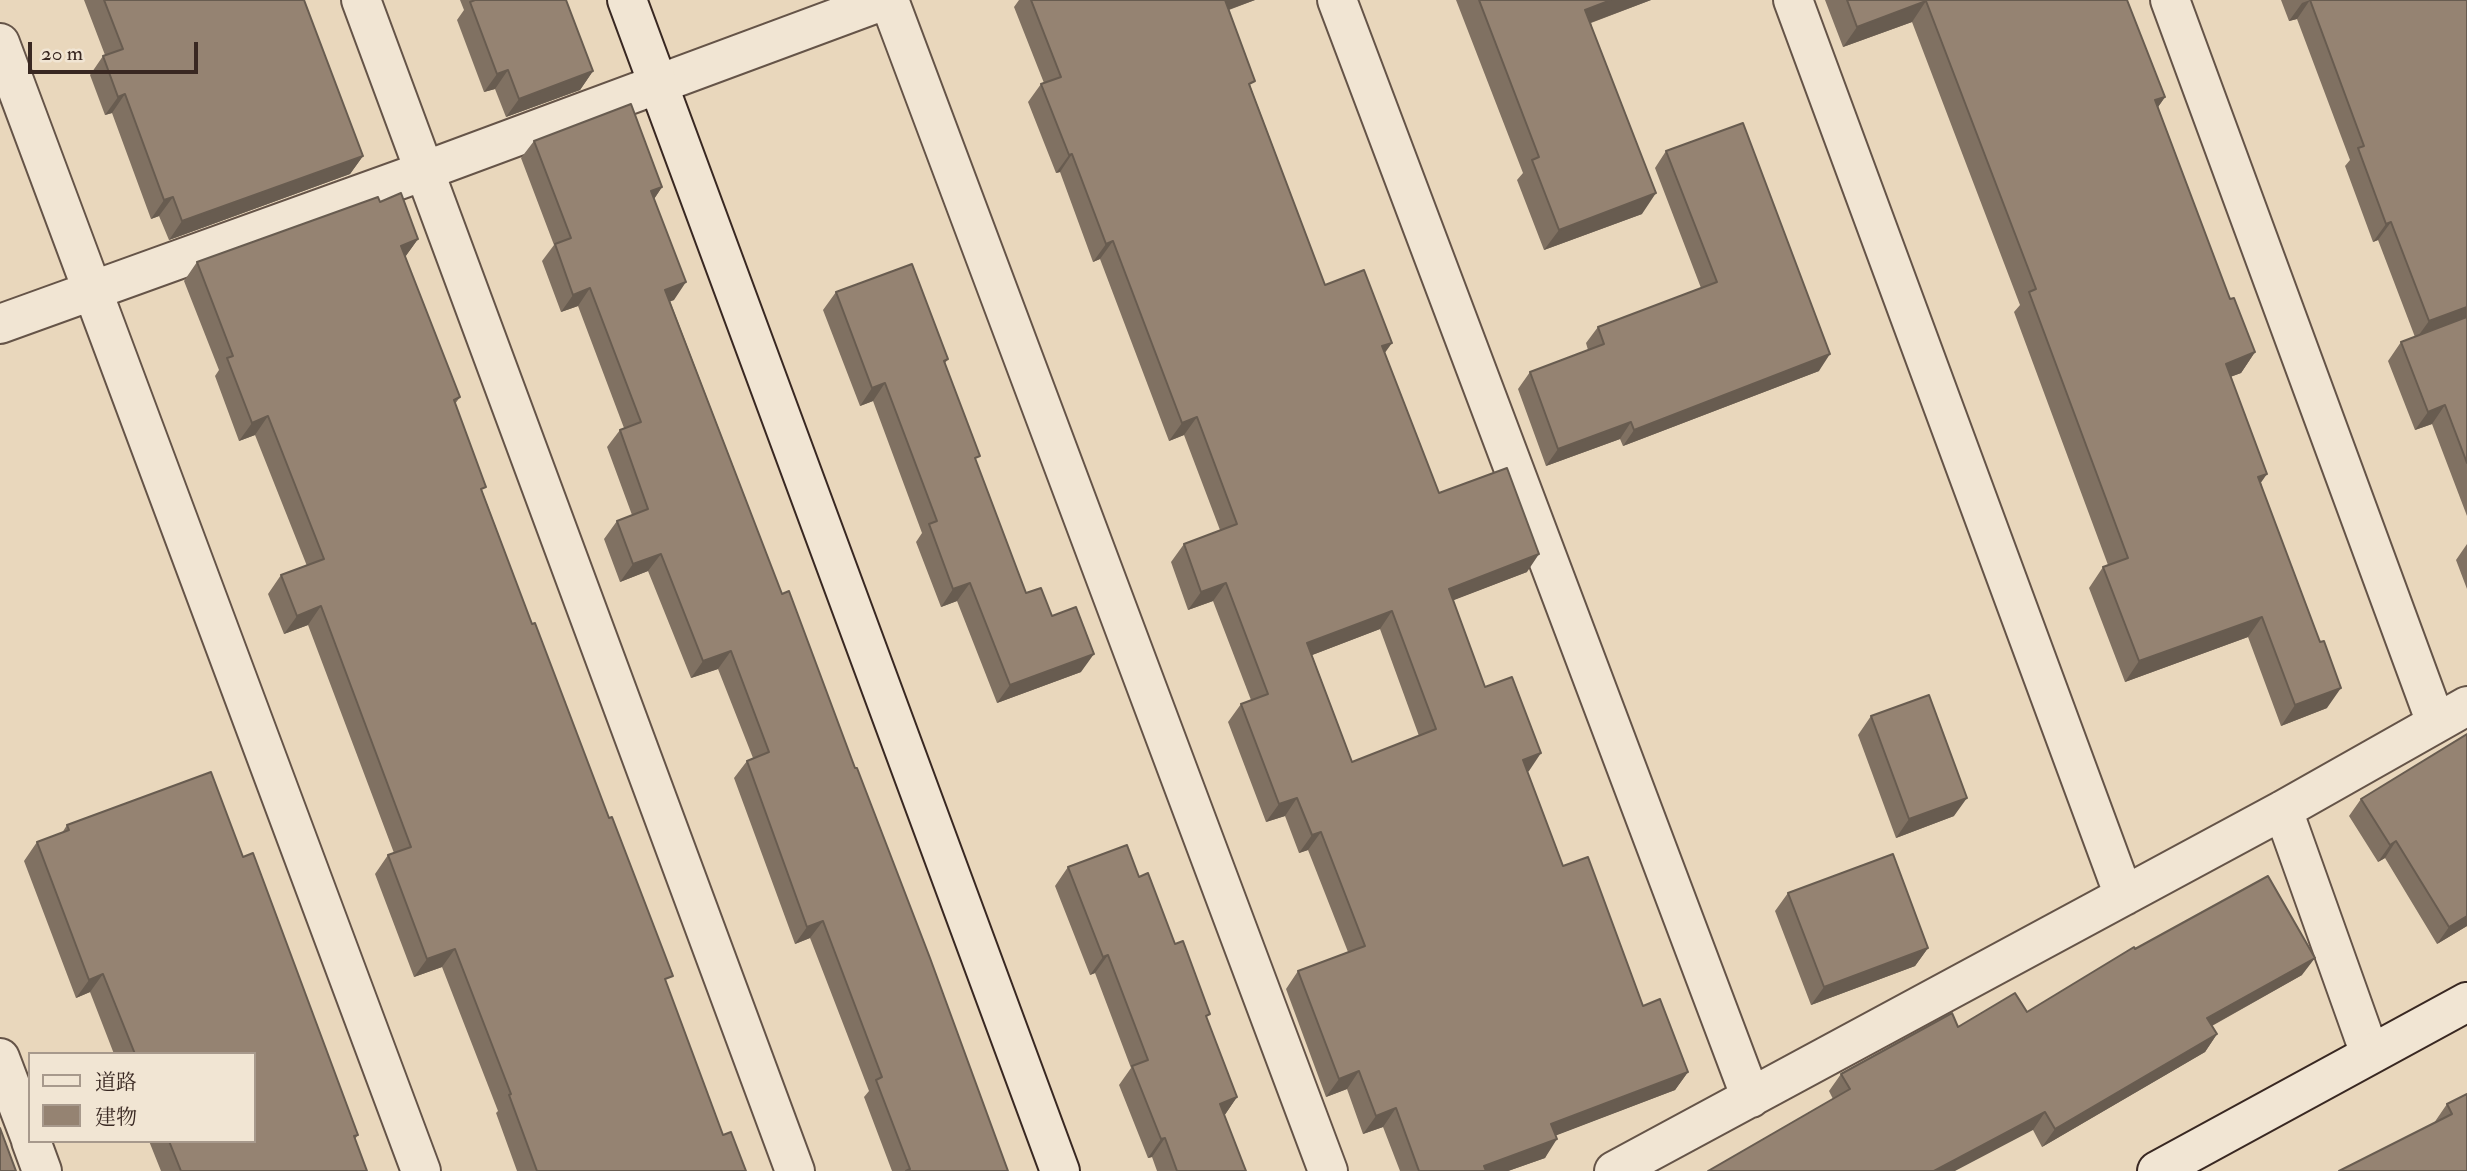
<!DOCTYPE html>
<html>
<head>
<meta charset="utf-8">
<style>
  body { margin:0 }
  #map { position:relative; width:2467px; height:1171px; overflow:hidden; background:#e9d7bc; font-family:"IM FELL Double Pica","Noto Serif JP",serif }
  canvas { display:block }
  .legend { position:absolute; left:28px; top:1052px; width:228px; height:91px; box-sizing:border-box; background:#f1e5d3; border:2px solid #a7998c; margin:0; padding:9px 12px; list-style:none; font-size:21px; color:#392822 }
  .legend li { display:flex; align-items:center; gap:14px; height:35px }
  .legend b { width:35px; border:2px solid #a7998c }
  .scale { position:absolute; left:28px; top:42px; width:170px; height:32px; box-sizing:border-box; border:4px solid #392822; border-top:0; padding-left:9px; font-size:21px; line-height:24px; white-space:nowrap; color:#392822; -webkit-text-stroke:5px #f1e5d3; paint-order:stroke }
</style>
</head>
<body>
<div id="map">
<canvas width="2467" height="1171"></canvas>
<ul class="legend">
<li><b style="height:9px;background:#f1e5d3"></b>道路</li>
<li><b style="height:19px;background:#958372"></b>建物</li>
</ul>
<div class="scale">20 m</div>
</div>
<script>
const g = document.querySelector('canvas').getContext('2d');
g.lineJoin = 'round';
function strokePath(path, color, width, dash) { g.strokeStyle = color; g.lineWidth = width; g.lineCap = dash ? 'butt' : 'round'; g.setLineDash(dash || []); g.stroke(path); }
function fill(path, color) { g.fillStyle = color; g.fill(path, 'evenodd'); }
const street = new Path2D(`
  M361 0 795 1171
  M889 0 1328 1171
  M1337 0 1751 1098
  M1793 0 2124 896
  M2170 0 2436 723
  M0 43 421 1171
  M0 324 424 171 885 0
  M2283 810 2370 1054
  M0 1058 30 1137
  M31 1141 42 1171
  M1614 1171 2283 810 2467 706`);
const secondary = new Path2D(`
  M627 0 1060 1171
  M2157 1171 2467 1002`);
strokePath(street, '#655448', 42);
strokePath(secondary, '#392822', 42);
strokePath(street, '#f1e5d3', 38);
strokePath(secondary, '#f1e5d3', 38);
fill(new Path2D(`
  M84 0H304L363 156 350 174 169 240 159 216 151 219 112 113 105 115 90 75 103 56 105 55Z
  M460 0H566L593 71 580 90 506 117 495 89 484 92 457 20 464 10Z
  M1019 0H1255L1229 10 1251 88 1325 285 1385 353 1439 493 1527 572 1453 600 1485 687 1529 771 1527 772 1563 866 1643 1006 1688 1072 1675 1090 1556 1135 1545 1158 1508 1171H1400L1383 1127 1363 1134 1347 1089 1326 1097 1286 989 1298 971 1348 952 1308 850 1299 853 1285 816 1266 822 1228 722 1241 704 1251 700 1213 601 1188 610 1171 562 1184 544 1220 530 1184 435 1169 441 1100 259 1093 262 1060 172 1056 173 1028 102 1041 84 1044 83 1014 7ZM1380 629 1419 736 1352 762 1312 655Z
  M1456 0H1651L1591 23 1642 214 1544 250 1517 180 1523 173Z
  M1825 0H2127L2165 97 2158 107 2230 299 2255 352 2241 373 2230 377 2327 708 2281 726 2248 637 2125 682 2089 588 2103 567 2108 565 2014 312 2020 305 1912 22 1843 47Z
  M2281 0H2467V516L2432 424 2415 430 2388 361 2401 342 2415 337 2378 240 2373 242 2345 166 2350 160 2297 19 2289 21Z
  M534 141 662 187 654 199 674 300 670 301 782 594 855 768 1008 1171H892L864 1097 869 1091 810 938 795 944 734 778 747 761 753 758 718 669 691 678 648 571 620 582 604 539 617 521 632 515 607 447 620 430 624 428 578 306 561 312 542 261 554 245 521 158Z
  M1666 151 1819 371 1623 446 1620 439 1546 466 1518 389 1530 372 1588 350 1586 343 1598 327 1701 288 1655 168Z
  M380 202 418 239 405 257 460 397 455 404 483 493 723 1135 746 1171H517L496 1113 498 1111 442 967 414 977 375 874 388 855 394 853 308 625 284 634 268 594 281 575 307 566 255 435 239 441 215 376 219 370 184 281 197 262Z
  M836 292 948 359 945 363 976 461 1026 593 1052 616 1081 672 997 703 957 601 941 607 916 542 922 533 873 401 860 406 823 310Z
  M2467 544V589L2456 560Z
  M1871 716 1954 816 1896 838 1858 735Z
  M2467 734V926L2437 944 2385 858 2378 862 2349 816 2361 799Z
  M67 825 243 857 358 1135 355 1139 367 1171H161L149 1141H254V1054H114L90 992 76 998 24 861 37 842 62 833Z
  M1068 867 1139 877 1175 944 1207 1018 1237 1097 1224 1116 1246 1171H1157L1152 1157 1148 1158 1119 1085 1131 1068 1095 973 1090 975 1055 886Z
  M1788 893 1928 948 1915 966 1811 1005 1775 911Z
  M2135 949 2302 975 2212 1026 2217 1034 2205 1052 2042 1147 2033 1130 1833 1099 1829 1091 1841 1074 1958 1027 2027 1012Z
  M2467 1094V1171L2434 1123 2447 1104Z`), '#807162');
fill(new Path2D(`
  M1223 0H1255L1211 16Z
  M1611 0H1651L1571 30 1585 10Z
  M2310 0 2297 19 2289 21 2302 3Z
  M1926 1 1912 22 1843 47 1857 27Z
  M508 70 495 89 484 92 497 74Z
  M593 71 580 90 506 117 519 99Z
  M125 94 112 113 105 115 118 97Z
  M2165 97 2151 117 2155 100Z
  M1072 154 1060 172 1056 173 1069 155Z
  M363 156 350 174 169 240 182 221Z
  M662 187 650 205 651 191Z
  M1656 193 1642 214 1544 250 1559 230Z
  M173 197 159 216 151 219 164 200Z
  M2391 222 2378 240 2373 242 2386 224Z
  M418 239 405 257 401 246Z
  M1113 241 1100 259 1093 262 1106 244Z
  M686 282 674 300 653 308 665 290Z
  M590 288 578 306 561 312 573 295Z
  M2467 307V321L2416 339 2429 321Z
  M1392 343 1379 361 1382 346Z
  M2255 352 2241 373 2211 384 2226 364Z
  M1830 354 1819 371 1623 446 1634 430Z
  M885 383 873 401 860 406 872 388Z
  M2445 405 2432 424 2415 430 2428 412Z
  M268 416 255 435 239 441 252 423Z
  M1197 417 1184 435 1169 441 1182 423Z
  M1631 422 1620 439 1546 466 1558 449Z
  M2267 474 2253 494 2258 477Z
  M661 554 648 571 620 582 633 564Z
  M1539 554 1527 572 1436 607 1449 589Z
  M970 583 957 601 941 607 953 589Z
  M1226 583 1213 601 1188 610 1201 592Z
  M321 606 308 625 284 634 297 616Z
  M1392 611 1380 629 1294 662 1307 643Z
  M2262 617 2248 637 2125 682 2139 661Z
  M731 651 718 669 691 678 703 661Z
  M1094 654 1081 672 997 703 1010 685Z
  M2341 688 2327 708 2281 726 2295 705Z
  M1541 753 1529 771 1510 778 1523 760Z
  M1297 798 1285 816 1266 822 1279 804Z
  M1967 798 1954 816 1896 838 1909 819Z
  M1321 832 1308 850 1299 853 1312 835Z
  M2396 841 2385 858 2378 862 2390 845Z
  M2467 916V926L2437 944 2449 927Z
  M823 921 810 938 795 944 807 927Z
  M1928 948 1915 966 1811 1005 1824 987Z
  M455 949 442 967 414 977 427 959Z
  M1108 955 1095 973 1090 975 1103 957Z
  M2315 958 2302 975 2195 1035 2207 1018Z
  M103 974 90 992 76 998 89 980Z
  M2217 1034 2205 1052 2042 1147 2055 1129Z
  M1359 1071 1347 1089 1326 1097 1339 1079Z
  M1688 1072 1675 1090 1539 1142 1551 1124Z
  M1237 1097 1224 1116 1220 1104Z
  M1396 1108 1383 1127 1363 1134 1376 1116Z
  M2045 1112 2033 1130 1955 1171H1934Z
  M1165 1138 1152 1157 1148 1158 1161 1139Z
  M1557 1139 1545 1158 1508 1171H1480L1484 1166Z`), '#685c50');
const building = new Path2D(`
  M104 0H304L363 156 182 221 173 197 164 200 125 94 118 97 103 56 123 49Z
  M475 0H566L593 71 519 99 508 70 497 74 470 2Z
  M1031 0H1225L1255 81 1249 84 1325 285 1364 270 1392 343 1382 346 1439 493 1507 468 1539 554 1449 589 1485 687 1512 677 1541 753 1523 760 1563 866 1588 857 1643 1006 1660 999 1688 1072 1551 1124 1557 1139 1484 1166 1486 1171H1419L1396 1108 1376 1116 1359 1071 1339 1079 1298 971 1365 946 1321 832 1312 835 1297 798 1279 804 1241 704 1268 694 1226 583 1201 592 1184 544 1237 524 1197 417 1182 423 1113 241 1106 244 1072 154 1069 155 1041 84 1061 77ZM1392 611 1436 729 1352 762 1307 643Z
  M1479 0H1611L1585 10 1656 193 1559 230 1532 160 1539 157Z
  M1847 0H2127L2165 97 2155 100 2230 299 2234 298 2255 352 2226 364 2267 474 2258 477 2320 642 2324 641 2341 688 2295 705 2262 617 2139 661 2103 567 2128 558 2029 292 2036 289 1926 1 1857 27Z
  M2310 0H2467V307L2429 321 2391 222 2386 224 2358 148 2364 146Z
  M631 104 662 187 651 191 686 282 665 290 782 594 789 591 855 768H857L930 958 1008 1171H906L910 1169 876 1080 882 1077 823 921 807 927 747 761 769 752 731 651 703 661 661 554 633 564 617 521 648 509 620 430 641 422 590 288 573 295 555 244 571 238 534 141Z
  M1743 123 1830 354 1634 430 1631 422 1558 449 1530 372 1604 344 1598 327 1717 282 1666 151Z
  M401 193 418 239 401 246 460 397 454 400 486 487 481 489 532 624 535 623 609 818 612 817 673 976 665 979 723 1135 731 1132 746 1171H537L509 1095 511 1094 455 949 427 959 388 855 411 847 321 606 297 616 281 575 324 559 268 416 252 423 227 358 233 356 197 262 378 197 380 202Z
  M912 264 948 359 944 361 980 456 975 458 1026 593 1041 588 1052 616 1076 607 1094 654 1010 685 970 583 953 589 929 524 937 521 885 383 872 388 836 292Z
  M2467 317V463L2445 405 2428 412 2401 342Z
  M1929 695 1967 798 1909 819 1871 716Z
  M2467 734V916L2449 927 2396 841 2390 845 2361 799Z
  M211 772 243 857 253 853 358 1135 354 1136 367 1171H181L169 1141H254V1054H135L103 974 89 980 37 842 69 830 67 825Z
  M1127 845 1139 877 1148 873 1175 944 1183 941 1210 1014 1206 1016 1237 1097 1220 1104 1246 1171H1177L1165 1138 1161 1139 1132 1066 1148 1060 1108 955 1103 957 1068 867Z
  M1893 854 1928 948 1824 987 1788 893Z
  M2268 876 2315 958 2207 1018 2217 1034 2055 1129 2045 1112 1934 1171H1708L1850 1089 1841 1074 1952 1013 1958 1027 2015 993 2027 1012 2134 947 2135 949Z
  M2467 1094V1171H2339L2452 1114 2447 1104Z
  M0 1128 16 1171H0Z`);
fill(building, '#958372');
strokePath(building, '#685c50', 2);
</script>
</body>
</html>
